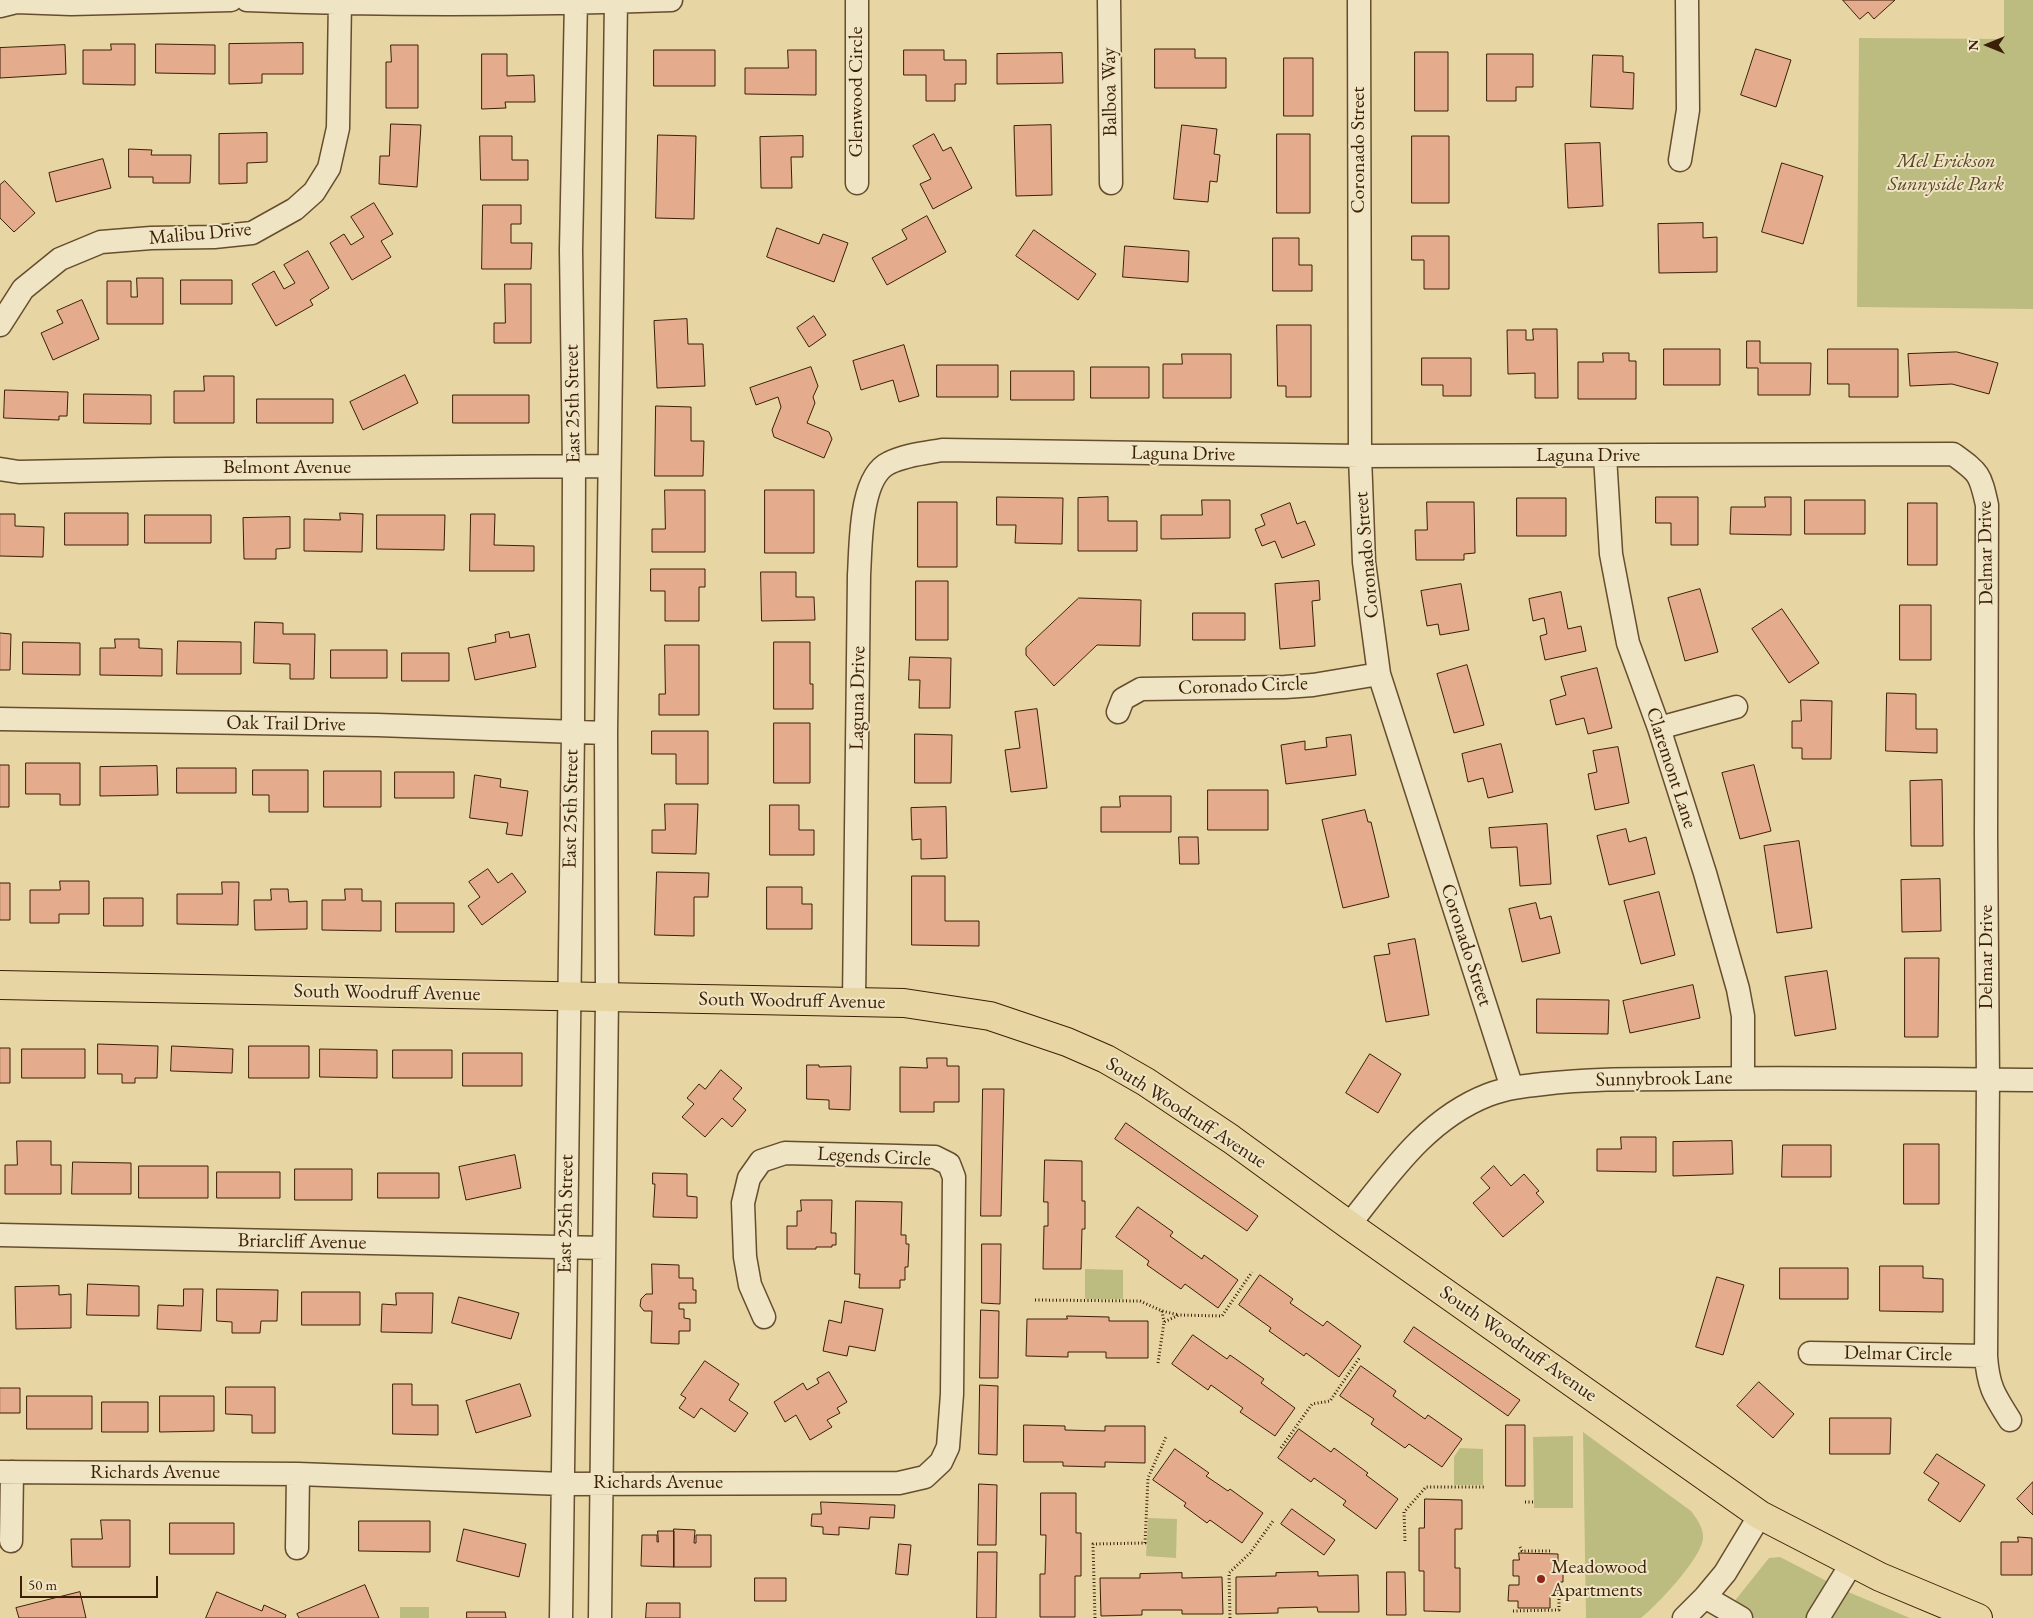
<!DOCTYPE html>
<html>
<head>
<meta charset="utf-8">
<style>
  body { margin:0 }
  #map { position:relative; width:2033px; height:1618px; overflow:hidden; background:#e7d6a3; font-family:"EB Garamond",serif }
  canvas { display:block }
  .north { position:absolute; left:1963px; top:20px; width:50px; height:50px; -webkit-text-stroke:4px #efe4c3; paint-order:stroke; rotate:270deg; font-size:14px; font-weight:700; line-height:20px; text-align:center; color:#3b1f07 }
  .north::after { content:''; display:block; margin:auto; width:18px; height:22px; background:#3b1f07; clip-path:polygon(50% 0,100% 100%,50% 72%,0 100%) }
  .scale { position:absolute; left:20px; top:1576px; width:138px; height:22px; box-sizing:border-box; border:2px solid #3b1f07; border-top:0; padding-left:6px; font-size:15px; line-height:18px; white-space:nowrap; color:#3b1f07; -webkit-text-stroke:4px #efe4c3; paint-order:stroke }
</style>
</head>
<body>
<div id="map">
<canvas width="2033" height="1618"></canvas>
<div class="north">N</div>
<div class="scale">50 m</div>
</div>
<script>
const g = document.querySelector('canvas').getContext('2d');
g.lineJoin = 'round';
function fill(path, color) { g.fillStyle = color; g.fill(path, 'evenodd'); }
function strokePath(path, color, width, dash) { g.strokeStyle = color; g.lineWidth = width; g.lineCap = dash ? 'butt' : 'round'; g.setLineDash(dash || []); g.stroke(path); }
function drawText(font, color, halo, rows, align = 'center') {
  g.font = font + ' "EB Garamond",serif'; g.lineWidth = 4; g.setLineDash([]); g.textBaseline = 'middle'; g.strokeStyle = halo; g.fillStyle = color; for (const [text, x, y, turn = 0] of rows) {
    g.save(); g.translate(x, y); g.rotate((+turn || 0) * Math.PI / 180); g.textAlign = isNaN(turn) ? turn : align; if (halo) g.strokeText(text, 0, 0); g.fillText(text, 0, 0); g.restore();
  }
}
fill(new Path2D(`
  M2004 0H2033V309L1857 307 1859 38 2004 39Z
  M1085 1269 1123 1270V1299H1085Z
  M1583 1432 1691 1511C1697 1519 1704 1528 1703 1539 1700 1560 1658 1604 1641 1618H1586Z
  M1573 1436V1508H1534L1533 1437Z
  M1460 1448 1483 1449V1485H1454V1457Z
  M1148 1518 1177 1519 1176 1558 1146 1556Z
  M1780 1557 1846 1591 1910 1618H1721L1769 1558Z
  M400 1607H429V1618H400Z`), '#bcbc81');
const building = new Path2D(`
  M1843 0H1895L1874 19 1868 12 1860 19Z
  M303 43V74H262V83L229 84V44Z
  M111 44H135V85L83 84V50H111Z
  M156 44 215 45V74L156 73Z
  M65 45 66 74 0 78V48Z
  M391 45H418V108H386V62H391Z
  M1155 49H1195V58H1226V88H1155Z
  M1756 49 1791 60 1776 107 1741 95Z
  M654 50H715V86H654Z
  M788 50H816V95L745 94V68H788Z
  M904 50H944V60H966V84H955V101H926V75H904Z
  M1415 52H1448V111H1415Z
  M1062 53 1063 83 997 84V54Z
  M482 54H507V76L534 75 535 102H505L506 108 482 109Z
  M1487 54H1533V87H1516V101H1487Z
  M1593 55 1623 56V72L1634 73 1633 109 1591 107Z
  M1284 58H1313V116H1284Z
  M391 124 421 125 417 187 379 184 380 156H389Z
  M1051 125 1052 195 1016 196 1014 126Z
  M1182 125 1217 129 1214 154 1220 155 1217 182 1210 181 1208 202 1174 199Z
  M267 133V162L247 163V183L219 184V134Z
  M934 134 943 151 951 147 972 188 933 209 920 184 931 179 913 146Z
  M1277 134H1310V213H1277Z
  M658 135 696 136 694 219 656 218Z
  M480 136H512V160H528V180H481Z
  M803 136V157H791L792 188H761L760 137Z
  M1412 136H1449V203H1412Z
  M1600 143 1603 206 1568 208 1565 144Z
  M129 149 152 150 151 155H191L190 183H153V177H129Z
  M103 159 111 188 56 202 49 173Z
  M1782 163 1823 176 1803 244 1762 232Z
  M5 181 35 213 14 232 0 218V185Z
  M374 203 393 234 381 241 391 257 352 280 330 243 344 234 351 245 364 237 351 217Z
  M483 205H521V224H511V243H532L531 269H482Z
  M927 216 946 252 887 285 872 258 907 239 902 230Z
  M1703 223V238L1717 237V272L1659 273 1658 224Z
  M777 228 819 244 823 234 848 243 834 282 767 257Z
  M1034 230 1096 274 1078 300 1016 256Z
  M1412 236H1449V289H1424V260H1412Z
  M1273 238H1299V265H1312V291H1273Z
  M1125 246 1189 251 1188 282 1123 277Z
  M308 251 329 288 310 300 313 305 276 326 252 284 274 271 284 289 295 283 284 265Z
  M137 278H163V324H107V281H131V297H137Z
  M181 280H232V304H181Z
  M505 284H531V343H494V323H505Z
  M82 300 99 339 53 360 41 333 63 323 57 311Z
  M814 316 826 335 809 347 797 328Z
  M687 319 688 344H703L705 386 657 388 654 321Z
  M1277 325H1311V397H1286V386H1278Z
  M1533 329H1557L1558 398H1535V373L1508 374 1507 330H1526V340H1533Z
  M1747 341H1760V363H1811L1810 395H1758V368H1747Z
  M904 345 919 396 899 402 893 380 861 390 853 361Z
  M1664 349H1720V385H1664Z
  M1828 349H1898V397H1849V384H1828Z
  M1957 352 1998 363 1989 394 1952 384 1910 386 1908 354Z
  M1603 353H1629V361H1636V399H1578V362H1603Z
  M1182 354H1231V398H1163V364H1182Z
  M1422 358H1471V396H1443V385H1422Z
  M937 365H998V397H937Z
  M811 367 818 386 813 397 815 403 807 423 829 432 832 439 824 458 774 437 772 430 781 407 778 397 756 405 750 388Z
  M1091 367H1149V398H1091Z
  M1011 371H1074V400H1011Z
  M405 375 418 403 363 430 350 402Z
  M204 376H234V423H174V391H204Z
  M5 390 68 392 67 416H59V420L4 418Z
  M84 394 151 395V424L84 423Z
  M453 395H529V423H453Z
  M257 399H333V423H257Z
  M656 406 691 407V441H704L703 476H655Z
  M665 490H705V552H652V529H665Z
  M765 490H814V553H765Z
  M997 497 1063 498 1062 544 1015 543 1016 525H997Z
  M1108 497V521H1137V551H1078V498Z
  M1656 497H1698V545H1671V523H1656Z
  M1765 497H1791V535L1730 534 1731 507H1765Z
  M1517 498H1566V536H1517Z
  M1202 500H1230V538L1161 539V515H1202Z
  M1805 500H1865V534H1805Z
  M918 502H957V567H918Z
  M1427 502H1474L1475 553 1464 554V560H1416L1415 530H1427Z
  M1290 503 1297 524 1305 521 1315 545 1282 558 1275 541 1262 546 1255 529 1265 525 1261 515Z
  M1908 503H1937V565H1908Z
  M65 513H128V545H65Z
  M340 513 363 514 362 552 304 551V519L340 520Z
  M0 514H15V526L44 527 43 557 0 556Z
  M471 514H495L494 545 534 546V571H470Z
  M145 515H211V543H145Z
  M377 515H445L444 550 377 549Z
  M290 517V548L276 549V559H244L243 518Z
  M651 569H705V587H699V621H665V591H651Z
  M761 572H796V597H814L815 620 762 621Z
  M916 581H948V640H916Z
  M1319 581 1320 600 1312 601 1315 646 1280 649 1275 584Z
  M1461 584 1469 630 1440 635 1438 624 1427 626 1421 591Z
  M1700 589 1718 652 1685 661 1668 598Z
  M1561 592 1568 629 1581 626 1586 651 1545 660 1540 636 1547 634 1544 618 1533 621 1529 599Z
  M1079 598 1141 600 1140 646 1097 645 1054 686 1026 655V648Z
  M1900 605H1931V660H1900Z
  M1782 609 1819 663 1789 683 1752 629Z
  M1193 613H1245V640H1193Z
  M255 622 283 623V634H315L314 679H290V664L254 663Z
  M509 632 510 638 529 634 536 667 475 680 468 648 496 642 495 635Z
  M0 633 11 634 10 670H0Z
  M115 639H139V648L162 649V676L100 675V648H115Z
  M178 641 241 642V674H177Z
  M23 642 80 643V675L23 674Z
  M774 642H810V684H813V709H774Z
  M665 645H699V715H659V694H665Z
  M331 650H387V678H331Z
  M402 653H449V681H402Z
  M910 657 951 658 950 708H919L920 680H909Z
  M1467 665 1484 725 1454 733 1437 674Z
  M1597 668 1612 728 1588 734 1584 718 1556 725 1550 700 1566 695 1561 677Z
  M1887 693 1916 694V729H1937V753L1886 751Z
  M1801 700 1832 701 1831 759H1802V748H1792V721H1801Z
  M1037 709 1047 788 1011 792 1005 750 1020 748 1015 712Z
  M774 723H810V783H774Z
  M652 731H708V784H676V754H652Z
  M915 734 952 735 951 783H915Z
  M1351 735 1356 775 1286 784 1281 745 1305 741V750L1327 747 1326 738Z
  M1501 744 1513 792 1488 798 1483 778 1468 782 1462 754Z
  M1618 747 1629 803 1595 810 1588 774 1597 772 1593 751Z
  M26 763H80V805H60V794H26Z
  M0 765H9V807H0Z
  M1754 765 1771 831 1740 839 1722 773Z
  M157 766 158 795 100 796V767Z
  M177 768H236V793H177Z
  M253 770H308V812H269V795H253Z
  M324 771H381V807H324Z
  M395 772H454V798H395Z
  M475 775 501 779 500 787 528 791 522 836 506 834 508 823 470 818Z
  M1942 780 1943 846H1911L1910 781Z
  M1208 790H1268V830H1208Z
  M1120 796H1171V832H1101V807H1120Z
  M665 804H698L696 854 652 853V830H665Z
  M770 805H799V830H814V855H770Z
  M946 807 947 858 921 859V839L912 840 911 808Z
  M1365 810 1368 822H1371L1389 897 1343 908 1322 820Z
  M1547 824 1551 884 1520 886 1517 847 1491 848 1489 828Z
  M1626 829 1629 842 1646 837 1655 874 1609 885 1597 836Z
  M1179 837H1198L1199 864H1180Z
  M1799 841 1812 928 1777 933 1764 846Z
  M488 869 498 883 512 873 526 892 482 925 468 906 480 897 469 882Z
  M657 872 709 873 708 897H694V936L655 935Z
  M912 876H945V921H979V946L912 945Z
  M1940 879 1941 931 1902 932 1901 880Z
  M60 881H89V914H59V923H30V890H60Z
  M222 882H239L238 925 177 924V894H222Z
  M0 883H10V920H0Z
  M767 887H802V904H812V929H767Z
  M271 889H288L289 902 307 901V929L255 930 254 900H271Z
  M345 889H362V901H381V931L322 930V900H345Z
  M1659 892 1675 955 1641 964 1624 901Z
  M104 898H143V926H104Z
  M396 903H454V932H396Z
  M1536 903 1540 919 1551 916 1560 953 1522 962 1509 909Z
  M1415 939 1429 1015 1386 1022 1374 956 1390 954 1388 944Z
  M1905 958H1939L1938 1037H1905Z
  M1827 971 1836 1029 1795 1036 1785 977Z
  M1693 985 1700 1018 1630 1033 1623 1001Z
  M1537 999 1609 1000 1608 1034 1537 1033Z
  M98 1044 158 1046 157 1078H135V1083H122V1074H98Z
  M172 1046 233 1049 232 1073 171 1071Z
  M249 1046H309V1078H249Z
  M0 1048H10V1083H0Z
  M22 1049H85V1078H22Z
  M320 1049 377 1050V1078L320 1077Z
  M393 1050H452V1078H393Z
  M463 1053H522V1086H463Z
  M1370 1054 1401 1074 1378 1113 1346 1093Z
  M927 1058H947V1066H959V1102H934V1112H900V1067L927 1068Z
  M807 1065H819V1067L851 1066 850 1110 829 1109V1100L807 1099Z
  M721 1070 742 1088 733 1099 746 1110 732 1127 722 1118 705 1137 682 1117 694 1104 687 1098 699 1084 705 1089Z
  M983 1089H1004L1001 1216H981Z
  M1126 1123 1258 1216 1247 1231 1115 1139Z
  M1621 1137H1656V1172L1597 1171V1149H1621Z
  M17 1141H51V1165H61V1194H5V1165H17Z
  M1732 1141 1733 1174 1673 1176V1142Z
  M1904 1144H1939V1204H1904Z
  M1783 1145H1831V1177H1782Z
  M515 1155 521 1188 466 1200 459 1167Z
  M1045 1160 1082 1161V1201H1085V1229H1082L1081 1269H1043L1044 1226H1048V1202H1044Z
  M73 1162 131 1163V1194H72Z
  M139 1166H208V1198H139Z
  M1494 1166 1511 1186 1524 1174 1539 1191 1536 1193 1544 1202 1503 1237 1473 1203 1490 1188 1481 1178Z
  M295 1169H352V1200H295Z
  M217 1172H280V1198H217Z
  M378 1173H439V1198H378Z
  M653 1173 687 1174V1196L697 1197V1218L653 1217 655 1184H653Z
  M801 1200H832L831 1233H836V1245H832V1247H816V1249H787V1226H797V1211H801Z
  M856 1201 902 1202 901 1235H906V1244H909L908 1267H905V1280H900V1288H859L860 1274H855Z
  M1138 1207 1173 1232 1170 1236 1202 1259 1204 1255 1238 1280 1218 1308 1185 1284 1181 1289 1147 1265 1149 1261 1116 1237Z
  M982 1244H1001L1000 1304 982 1303Z
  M652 1264 679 1265V1278H693V1290H696V1303H679V1309H684V1318L690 1319V1331H679V1344L651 1343 652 1311H644L640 1306 641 1299 646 1294H652Z
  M1880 1266H1923V1278L1943 1279V1312L1880 1311Z
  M1780 1268H1848V1299H1780Z
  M1260 1275 1293 1299 1290 1303 1323 1326 1327 1321 1361 1346 1339 1377 1306 1353 1304 1356 1269 1331 1271 1328 1239 1305Z
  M1717 1277 1744 1285 1723 1355 1696 1347Z
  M88 1284 139 1286V1316L87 1315Z
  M59 1286V1295L71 1294V1328L16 1329 15 1287Z
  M184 1289H203L201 1331 157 1329 158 1305 183 1306Z
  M217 1289 278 1290 277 1321H261L260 1333H232V1322L217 1321Z
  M302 1292H360V1325H302Z
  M396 1293H433L432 1333 381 1332 382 1304 396 1305Z
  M459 1297 519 1313 511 1339 452 1323Z
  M845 1301 883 1309 875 1351 849 1346 847 1356 823 1351 829 1320 841 1323Z
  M981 1310 999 1311 998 1378H980Z
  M1067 1316 1109 1317V1321H1148V1358H1106V1352H1068V1357L1026 1356 1027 1319H1067Z
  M1414 1327 1520 1400 1508 1416 1404 1342Z
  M1193 1335 1227 1359 1230 1355 1264 1379 1261 1383 1295 1408 1275 1436 1240 1412 1243 1408 1211 1385 1208 1390 1172 1364Z
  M705 1361 739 1384 729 1400 748 1413 735 1432 701 1408 694 1418 679 1408 686 1398 681 1395Z
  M1361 1366 1396 1391 1393 1396 1425 1419 1428 1415 1462 1439 1442 1467 1409 1444 1405 1448 1371 1424 1374 1419 1340 1396Z
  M829 1372 847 1402 837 1408 840 1413 827 1420 832 1427 810 1440 796 1415 785 1422 774 1402 803 1383 807 1390 819 1383 817 1379Z
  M1759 1382 1794 1414 1773 1438 1737 1406Z
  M393 1384H412V1405H438V1435L393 1434Z
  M520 1384 531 1416 476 1433 466 1401Z
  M980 1385 998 1386 997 1455 979 1454Z
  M226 1387H275V1433H252V1415L226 1414Z
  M0 1388H20V1413H0Z
  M27 1396H92V1429H27Z
  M160 1396H214V1431L160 1432Z
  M102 1402H148V1432H102Z
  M1830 1418H1891L1890 1454H1830Z
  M1024 1425 1065 1426V1430L1105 1431V1426H1145V1463L1105 1462V1467L1063 1466V1462H1024Z
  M1506 1425H1525V1486H1506Z
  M1299 1429 1331 1452 1334 1448 1368 1473 1366 1475 1398 1499 1376 1529 1343 1505 1346 1501 1314 1478 1311 1482 1278 1458Z
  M1175 1449 1209 1473 1206 1476 1228 1491 1230 1489 1263 1513 1242 1543 1210 1520 1207 1523 1184 1506 1186 1503 1153 1480Z
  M1937 1454 1985 1485 1960 1522 1928 1500 1939 1483 1924 1473Z
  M2033 1482V1515L2017 1499Z
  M979 1484 997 1485 996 1545H978Z
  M1041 1493H1076V1533H1081V1576H1075V1617H1040V1574H1045L1046 1535H1041Z
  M1425 1499 1462 1500V1529H1455V1568H1460V1612L1424 1611V1571H1419V1528H1424Z
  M821 1502 895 1505 894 1518 870 1517 869 1529 839 1527V1535L823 1534V1527L811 1526 812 1514H821Z
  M1292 1509 1335 1540 1324 1555 1281 1524Z
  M101 1520H130V1567H72L71 1539H102Z
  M359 1521H430V1552L359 1551Z
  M170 1523H234V1554H170Z
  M464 1529 526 1544 519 1577 457 1561Z
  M674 1529 695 1530 694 1543H696V1535H711V1567H674Z
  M658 1531H674V1567L641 1566 642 1535H657V1542H658Z
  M2018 1537 2032 1538V1575H2001V1542H2018Z
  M899 1544 911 1545 908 1575 896 1574Z
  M978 1552H997L996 1618H977Z
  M1519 1553 1558 1554V1566H1563V1582H1558V1594H1550V1608H1518V1601H1508L1509 1585H1519V1576H1513V1560H1519Z
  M1318 1572V1576L1358 1575 1359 1612H1318L1317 1607 1278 1608V1613L1236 1614V1577L1276 1576V1573Z
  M1387 1572H1405L1406 1615H1387Z
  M1182 1573V1578L1222 1577 1223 1614H1182V1610H1142V1615L1101 1616 1100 1578H1140V1574Z
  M755 1578H786V1601H755Z
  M365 1585 379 1618H299L297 1614Z
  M80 1592 86 1618H19L16 1608Z
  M217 1592 262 1611 264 1605 286 1615 285 1618H206Z
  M647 1603H680V1618H646Z
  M467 1612H505L506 1618H467Z`);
fill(building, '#e5ab8d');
strokePath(building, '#3b1f07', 1);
const minor = new Path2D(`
  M247 0C388 6 530 5 671 0
  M1109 0 1111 183
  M1359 0 1360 456 1364 562 1379 674 1512 1088
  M0 6 16 2 71 4 231 0
  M1680 160 1688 110 1687 0
  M857 183V0
  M0 325 23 289 60 259 101 242 151 238 214 237 252 233 295 209 314 192 329 168 338 128 340 0
  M1605 456 1611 554 1628 643 1659 728 1705 873 1738 989 1743 1016V1078
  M0 469 19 472 166 469 609 466
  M1118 712 1123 699 1141 689 1285 687 1313 685 1379 674
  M0 719 377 725 606 733
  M1659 728 1736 707
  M854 1002 859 575C861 546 859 477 889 463 905 455 925 453 942 450L1360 456 1953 454C1979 473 1980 473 1987 505L1986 834 1988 1080 1986 1356C1988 1386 1994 1395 2010 1420
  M1349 1225C1389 1175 1426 1119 1488 1095 1506 1088 1524 1086 1543 1084 1586 1079 1628 1079 1671 1079 1792 1077 1912 1079 2033 1080
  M0 1235 604 1248
  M1810 1353 1986 1356
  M0 1472 298 1474 563 1484 899 1483 925 1477 941 1462 948 1447 952 1394 954 1177 949 1164 935 1157 785 1153 761 1161 749 1178 743 1203 745 1257 750 1285 764 1317
  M11 1541 12 1472
  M297 1548 298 1474
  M1705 1597 1741 1618
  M561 1618 573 732 574 467 571 250 576 0
  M600 1618 607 996 606 733 616 0
  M1684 1618 1705 1597 1725 1573 1760 1515
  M1818 1618 1852 1563`);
const major = new Path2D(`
  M0 985 904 1003 990 1016 1067 1042 1106 1059 1146 1082 1231 1139 1349 1225 1760 1515 1880 1577 1978 1618`);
strokePath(minor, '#664d2e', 25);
strokePath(major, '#3b1f07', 30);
strokePath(new Path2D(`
  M1035 1300 1140 1301 1162 1311 1179 1315
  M1162 1311 1164 1322
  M1158 1363 1164 1322 1179 1315 1222 1316 1252 1272
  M1281 1448 1312 1404 1330 1401 1360 1357
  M1525 1502H1534
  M1405 1541 1404 1512 1426 1487H1485
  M1520 1547 1522 1551H1550
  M1513 1611 1559 1610V1583
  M1095 1618 1093 1544 1145 1543 1148 1478 1166 1437
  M1230 1618 1229 1573 1250 1553 1273 1521`), '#3b1f07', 3, [1, 2.5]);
strokePath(minor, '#efe4c3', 22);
strokePath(major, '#e7d6a3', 28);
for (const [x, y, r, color] of [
  [1541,1579,5,"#8f2418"]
]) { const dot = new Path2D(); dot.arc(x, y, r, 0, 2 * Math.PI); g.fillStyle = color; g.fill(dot); strokePath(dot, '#efe4c3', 2); }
drawText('20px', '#3b1f07', '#efe4c3', [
  ["Glenwood Circle",857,92,-90],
  ["Balboa Way",1110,92,-91],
  ["Coronado Street",1359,150,-90],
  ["Malibu Drive",200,234,-5],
  ["East 25th Street",573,404,-91],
  ["Laguna Drive",1183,454,1],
  ["Laguna Drive",1588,456],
  ["Belmont Avenue",287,468],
  ["Delmar Drive",1986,553,-91],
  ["Coronado Street",1367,555,-95],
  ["Coronado Circle",1243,686,-2],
  ["Laguna Drive",858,698,-89],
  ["Oak Trail Drive",286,724,1],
  ["Claremont Lane",1671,768,72],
  ["East 25th Street",571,809,-89],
  ["Coronado Street",1466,945,72],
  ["Delmar Drive",1987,957,-90],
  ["South Woodruff Avenue",387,993,1],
  ["South Woodruff Avenue",792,1001,1],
  ["Sunnybrook Lane",1664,1079,-1],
  ["South Woodruff Avenue",1186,1113,33],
  ["Legends Circle",874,1157,3],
  ["East 25th Street",566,1214,-89],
  ["Briarcliff Avenue",302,1242,1],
  ["South Woodruff Avenue",1518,1344,35],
  ["Delmar Circle",1898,1354,1],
  ["Richards Avenue",155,1473],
  ["Richards Avenue",658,1483]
]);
drawText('italic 20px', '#5b4626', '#efe4c3', [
  ["Mel Erickson",1946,162],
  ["Sunnyside Park",1946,185]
]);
drawText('20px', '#3b1f07', '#efe4c3', [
  ["Meadowood",1551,1568],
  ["Apartments",1551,1591]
], 'left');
</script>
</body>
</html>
